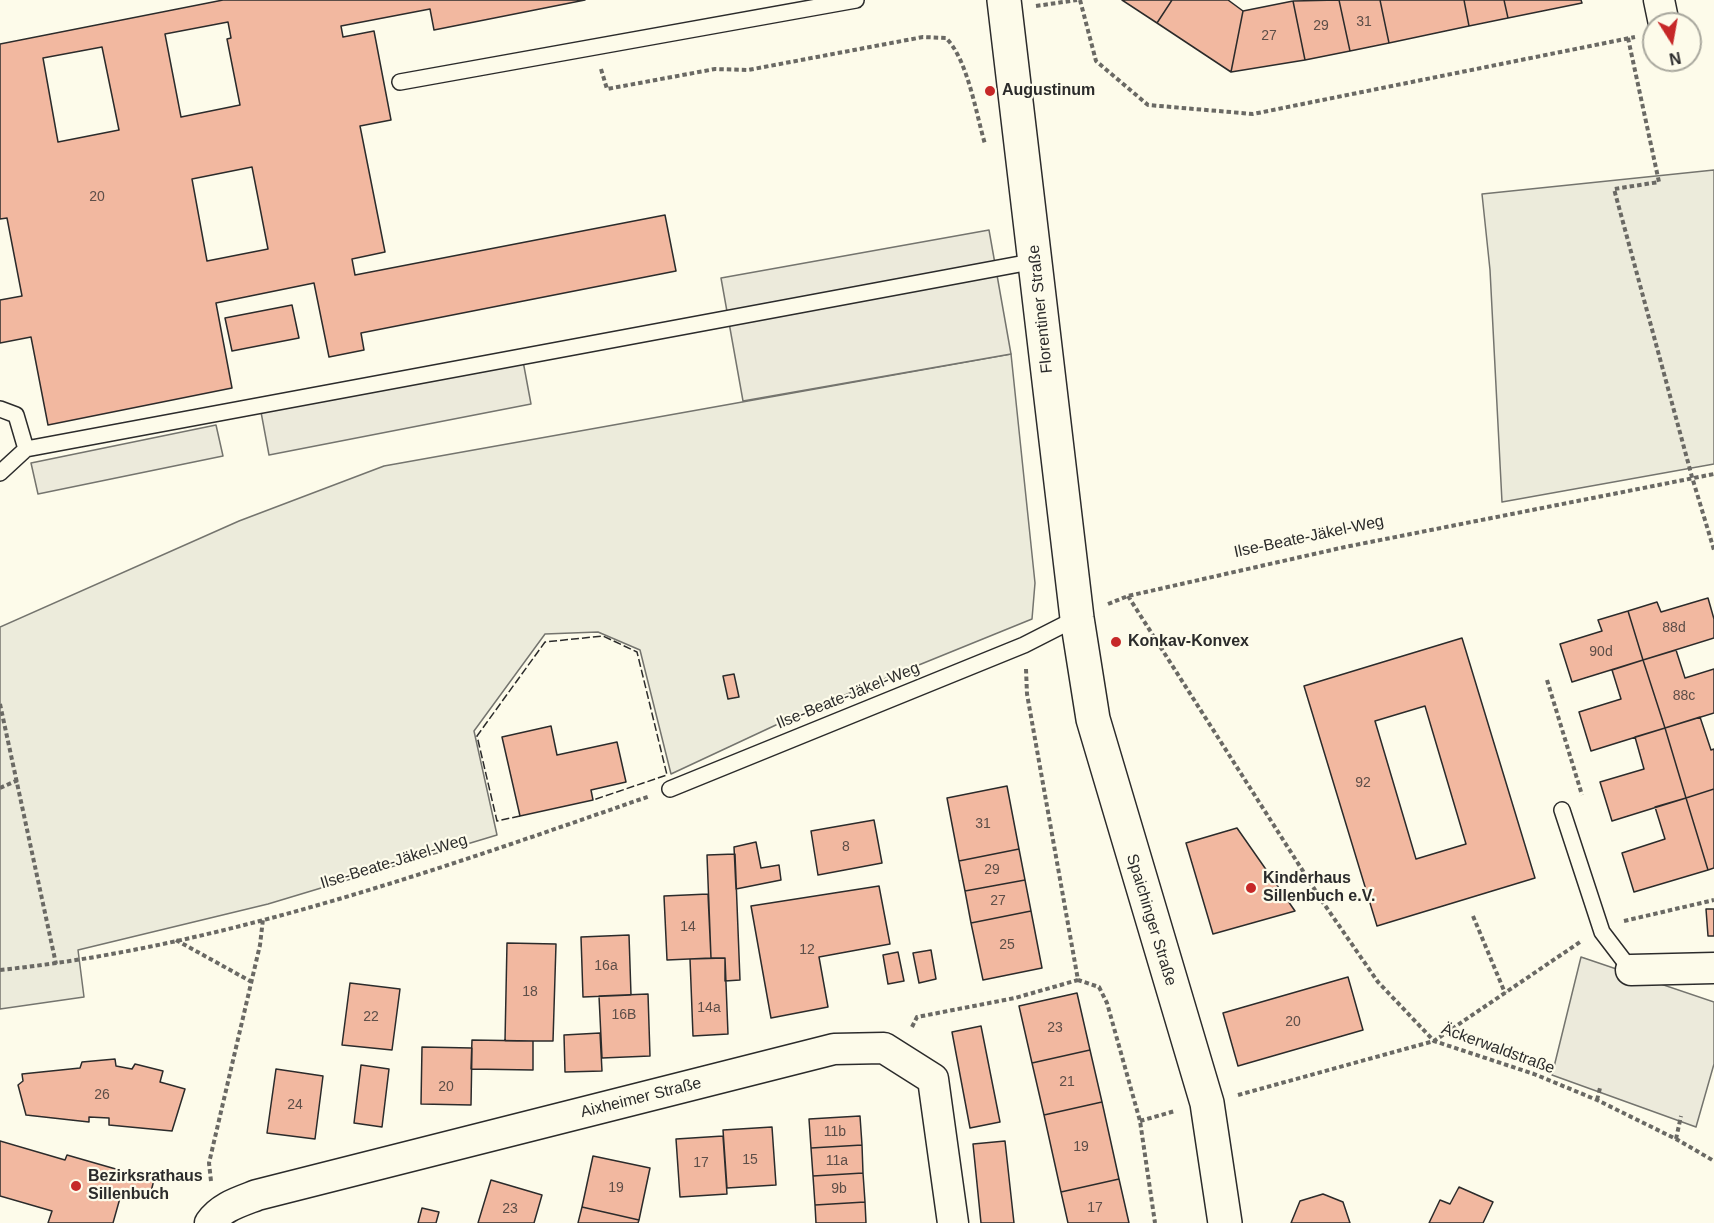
<!DOCTYPE html>
<meta charset="utf-8">
<style>
body{margin:0}
#map{position:relative;width:1714px;height:1223px;overflow:hidden;background:#fdfbea;font-family:Arial,sans-serif}
canvas{display:block}
.north{position:absolute;left:1642px;top:12px;width:60px;height:60px;box-sizing:border-box;background:#fdfbea;border:2px solid #a9a89e;border-radius:50%;rotate:169deg;font-size:16px;font-weight:700;line-height:24px;text-align:center;color:#2b2b2b}
.north::after{content:'';display:block;margin:auto;width:21px;height:27px;background:#c62828;clip-path:polygon(50% 0,100% 100%,50% 72%,0 100%)}
</style>
<div id="map">
<canvas width="1714" height="1223"></canvas>
<div class="north">N</div>
</div>
<script>
const context = document.querySelector('canvas').getContext('2d');
context.lineJoin = 'round';
function fillPath(path, color) {
  context.fillStyle = color;
  context.fill(path, 'evenodd');
}
function strokePath(path, color, width, dash) {
  context.strokeStyle = color;
  context.lineWidth = width;
  context.lineCap = dash ? 'butt' : 'round';
  context.setLineDash(dash || []);
  context.stroke(path);
}
function drawText(font, color, halo, rows, align = 'center') {
  context.font = font + ' Arial,sans-serif';
  context.lineWidth = 4.5;
  context.setLineDash([]);
  context.textBaseline = 'middle';
  context.strokeStyle = halo;
  context.fillStyle = color;
  for (const [text, x, y, turn = 0] of rows) {
    context.save();
    context.translate(x, y);
    context.rotate((+turn || 0) * Math.PI / 180);
    context.textAlign = isNaN(turn) ? turn : align;
    if (halo) context.strokeText(text, 0, 0);
    context.fillText(text, 0, 0);
    context.restore();
  }
}
const green = new Path2D(`
 M1714 170V464L1502 502 1490 270 1482 194Z
 M1011 354 1035 583 1032 619 808 710 671 774 640 650 598 632 545 634 474 731 497 835 268 904 78 950 84 997 0 1009V627L239 521 384 466Z`);
fillPath(green, '#ecebdb');
strokePath(green, '#74746e', 1.5);
const parking = new Path2D(`
 M989 230 1011 354 743 401 721 278Z
 M523 361 531 404 269 455 261 412Z
 M216 425 223 456 38 494 31 463Z
 M1581 957 1714 1002V1064L1696 1127 1552 1075Z`);
fillPath(parking, '#eceadb');
strokePath(parking, '#74746e', 1.5);
const building = new Path2D(`
 M223 0H585L434 30 430 9 341 26 343 37 374 31 391 120 360 126 385 252 352 259 355 275 665 215 676 271 361 333 364 350 329 357 314 283 216 303 232 388 48 425 31 337 0 343V300L22 296 7 218 0 219V44ZM228 22 231 38 227 39 240 105 181 117 165 34ZM102 47 119 130 58 142 43 58ZM252 167 268 249 207 261 192 179Z
 M1122 0H1172L1157 23Z
 M1172 0H1228L1243 11 1231 72 1157 23Z
 M1339 0 1350 51 1305 60 1293 1Z
 M1339 0H1380L1389 43 1350 51Z
 M1380 0H1464L1469 26 1389 43Z
 M1464 0H1504L1508 18 1469 26Z
 M1504 0H1581L1582 3 1508 18Z
 M1293 1 1305 60 1231 72 1243 11Z
 M292 305 299 338 232 351 225 318Z
 M1708 598 1714 619V638L1643 660 1628 611 1657 602 1661 612Z
 M1628 611 1643 660 1572 682 1560 644 1602 631 1598 620Z
 M1462 638 1535 878 1377 926 1304 686ZM1425 706 1466 844 1416 859 1375 721Z
 M1676 650 1685 678 1714 669V713L1665 728 1643 660Z
 M1643 660 1665 728 1591 751 1579 712 1621 699 1612 670Z
 M734 674 739 697 728 699 723 676Z
 M1700 717 1711 750 1714 749V789L1686 798 1665 728Z
 M551 726 557 755 617 742 626 782 591 790 593 800 520 816 502 737Z
 M1665 728 1686 798 1612 821 1600 782 1644 769 1635 737Z
 M1007 786 1019 849 959 861 947 798Z
 M1714 789V868L1708 870 1686 798Z
 M1686 798 1708 870 1634 892 1622 853 1665 839 1655 807Z
 M874 820 882 863 818 875 811 831Z
 M1237 828 1295 911 1213 934 1186 843Z
 M756 842 761 868 779 865 781 880 736 889 734 847Z
 M1019 849 1025 880 965 891 959 861Z
 M735 854 740 980 725 981V958H711L707 855Z
 M1025 880 1031 911 971 923 965 891Z
 M879 886 890 944 819 957 828 1007 771 1018 751 906Z
 M708 894 711 958 667 960 664 896Z
 M1706 909H1714V936H1708Z
 M1031 911 1042 968 983 980 971 923Z
 M629 935 631 995 583 997 581 937Z
 M507 943 556 944 553 1041H505Z
 M931 950 936 979 919 983 913 953Z
 M898 952 904 981 888 984 883 955Z
 M725 958 728 1034 693 1036 690 959Z
 M1348 977 1363 1030 1238 1066 1223 1013Z
 M350 983 400 989 392 1050 342 1045Z
 M1077 993 1090 1050 1032 1063 1019 1006Z
 M648 994 650 1056 602 1058 599 996Z
 M981 1026 1000 1122 970 1128 952 1032Z
 M600 1033 602 1071 565 1072 564 1035Z
 M472 1040 533 1041V1070L471 1069Z
 M422 1047 472 1048 471 1105 421 1104Z
 M1090 1050 1102 1102 1044 1115 1032 1063Z
 M115 1059 116 1066 132 1069 135 1064 163 1071 160 1082 185 1089 172 1131 109 1125V1118L89 1117V1122L26 1115 18 1085 23 1081 22 1074 80 1068 82 1062Z
 M361 1065 389 1069 382 1127 354 1123Z
 M276 1069 323 1076 315 1139 267 1133Z
 M1102 1102 1119 1179 1061 1192 1044 1115Z
 M860 1116 862 1145 811 1148 809 1119Z
 M772 1127 776 1185 727 1188 723 1130Z
 M723 1136 727 1194 680 1197 676 1139Z
 M0 1141 65 1160 67 1155 154 1180 149 1199 122 1191 113 1223H48L52 1211 0 1196Z
 M1005 1141 1014 1223H981L973 1144Z
 M862 1145 863 1173 813 1176 811 1148Z
 M593 1156 650 1168 639 1220 582 1207Z
 M863 1173 865 1202 815 1205 813 1176Z
 M1119 1179 1129 1223H1068L1061 1192Z
 M491 1180 542 1195 534 1223H478Z
 M1459 1187 1493 1202 1483 1223H1429L1440 1200 1450 1204Z
 M1323 1194 1343 1202 1350 1223H1291L1300 1201Z
 M865 1202 866 1223H816L815 1205Z
 M582 1207 639 1220 638 1223H578Z
 M422 1208 439 1212 436 1223H418Z`);
fillPath(building, '#f2b8a0');
strokePath(building, '#2b2b2b', 1.5);
const lane = new Path2D(`
 M400 82 856 0
 M0 409 16 415 26 449
 M0 473 26 449 1036 261
 M670 789 1024 645 1077 618
 M1562 810 1602 932 1631 970`);
const street = new Path2D(`
 M1659 0 1664 24
 M1631 970 1714 968
 M210 1223C221 1207 239 1202 257 1195L834 1049 884 1048 933 1079 953 1223`);
const secondary = new Path2D(`
 M1004 0 1077 618 1093 719 1207 1103 1225 1223`);
strokePath(lane, '#2b2b2b', 18);
strokePath(street, '#2b2b2b', 33);
strokePath(secondary, '#2b2b2b', 36);
strokePath(new Path2D(`
 M1080 0 1096 61 1148 105 1253 114 1635 37
 M1036 6 1077 0
 M1628 38 1659 182 1614 189 1692 477 1714 550
 M601 69 607 89 715 69 748 70 923 37 946 38C968 60 976 114 985 144
 M1128 596 1322 901 1378 982 1434 1041 1534 1074 1597 1100 1676 1139 1714 1161
 M1108 604 1128 596 1345 547 1714 474
 M1026 669 1027 694 1078 980 1099 987 1107 1003 1140 1121 1155 1223
 M1547 680 1582 795
 M0 704 56 964
 M0 788 18 780
 M1473 916 1505 993
 M1624 921 1714 900
 M176 940 250 981
 M0 970C222 947 440 869 650 796
 M912 1027 917 1017 1015 998 1078 980
 M1238 1095 1434 1041 1580 942
 M1597 1100 1600 1088
 M1140 1121 1175 1111
 M1676 1139 1681 1116
 M211 1181 209 1163 260 945 263 919`), '#6a6964', 4, [4.5, 3]);
strokePath(lane, '#fdfbea', 15);
strokePath(street, '#fdfbea', 30);
strokePath(secondary, '#fdfbea', 33);
strokePath(new Path2D(`
 M520 816 497 821 477 736 545 642 603 636 637 652 667 775 593 800`), '#2b2b2b', 1.5, [8, 3]);
for (const [x, y, r, color] of [
 [990,91,6,"#c62828"],
 [1116,642,6,"#c62828"],
 [1251,888,6,"#c62828"],
 [76,1186,6,"#c62828"]
]) {
  const dot = new Path2D();
  dot.arc(x, y, r, 0, 2 * Math.PI);
  context.fillStyle = color;
  context.fill(dot);
  strokePath(dot, '#fdfbea', 2);
}
drawText('14px', '#5d4e48', null, [
 ["31",1364,22],
 ["29",1321,26],
 ["27",1269,36],
 ["20",97,197],
 ["88d",1674,628],
 ["90d",1601,652],
 ["88c",1684,696],
 ["92",1363,783],
 ["31",983,824],
 ["8",846,847],
 ["29",992,870],
 ["27",998,901],
 ["14",688,927],
 ["25",1007,945],
 ["12",807,950],
 ["16a",606,966],
 ["18",530,992],
 ["14a",709,1008],
 ["16B",624,1015],
 ["22",371,1017],
 ["20",1293,1022],
 ["23",1055,1028],
 ["21",1067,1082],
 ["20",446,1087],
 ["26",102,1095],
 ["24",295,1105],
 ["11b",835,1132],
 ["19",1081,1147],
 ["15",750,1160],
 ["11a",837,1161],
 ["17",701,1163],
 ["19",616,1188],
 ["9b",839,1189],
 ["17",1095,1208],
 ["23",510,1209]
]);
drawText('bold 16px', '#2b2b2b', '#fdfbea', [
 ["Augustinum",1002,91],
 ["Konkav-Konvex",1128,642],
 ["Kinderhaus",1263,879],
 ["Sillenbuch e.V.",1263,897],
 ["Bezirksrathaus",88,1177],
 ["Sillenbuch",88,1195]
], 'left');
drawText('16px', '#2b2b2b', '#fdfbea', [
 ["Florentiner Straße",1041,309,-96],
 ["Ilse-Beate-Jäkel-Weg",1309,537,-12],
 ["Ilse-Beate-Jäkel-Weg",848,696,-22],
 ["Ilse-Beate-Jäkel-Weg",394,862,-17],
 ["Spaichinger Straße",1151,920,73],
 ["Äckerwaldstraße",1498,1049,20],
 ["Aixheimer Straße",641,1098,-14]
]);
</script>
